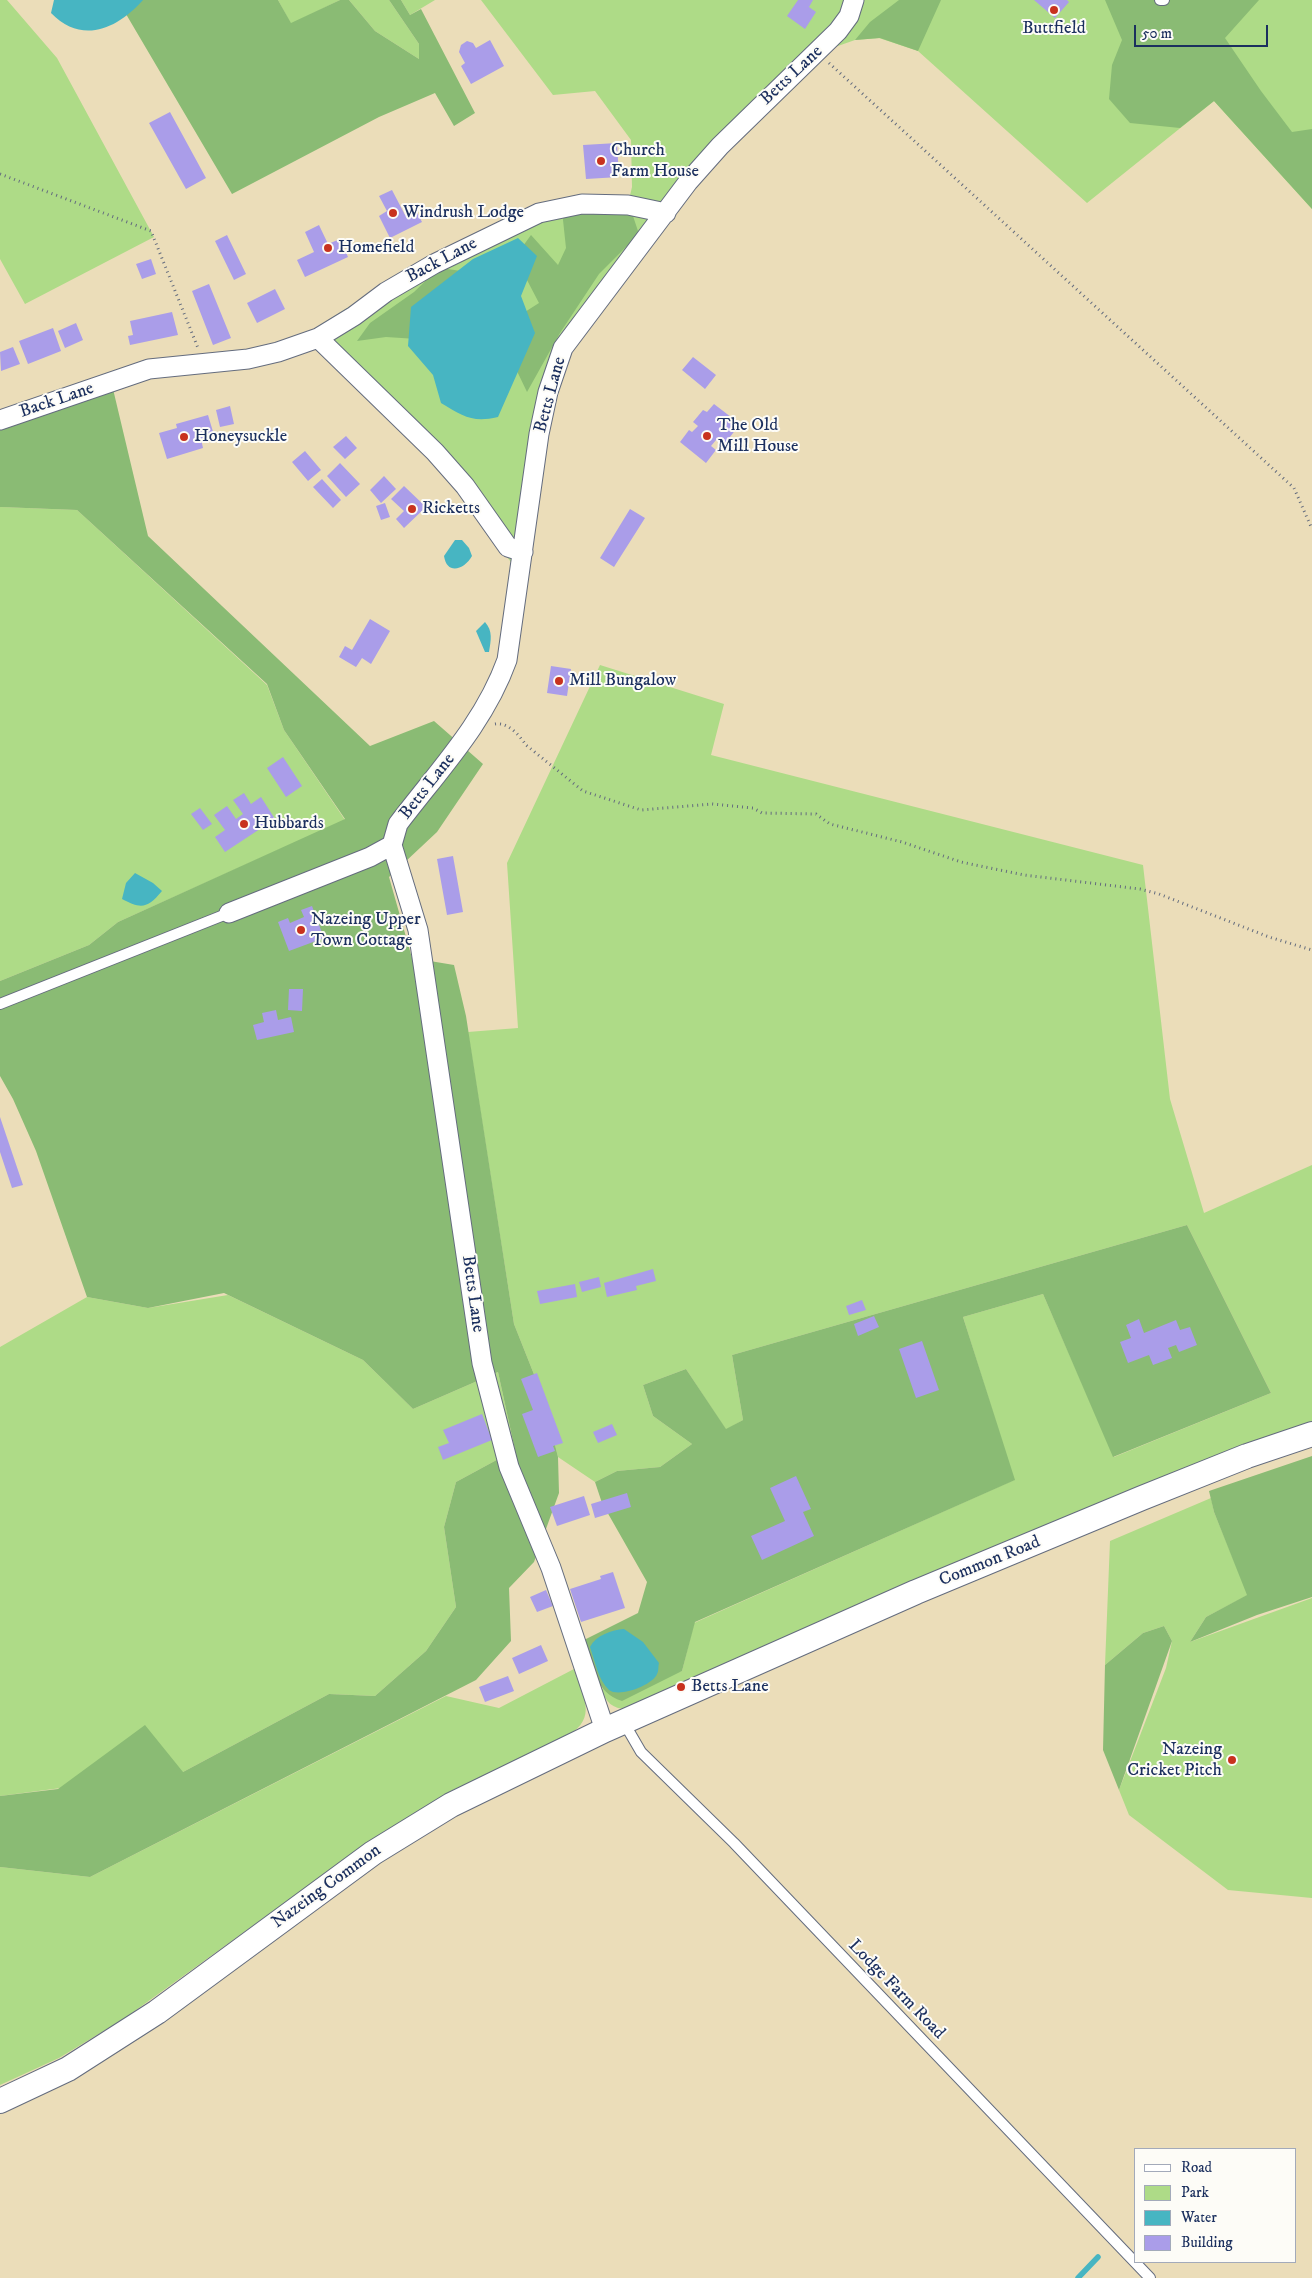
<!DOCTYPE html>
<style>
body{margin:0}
#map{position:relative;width:1312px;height:2278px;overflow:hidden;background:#ebddb9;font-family:"IM FELL DW Pica",serif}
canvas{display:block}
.legend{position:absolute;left:1134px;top:2148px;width:162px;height:115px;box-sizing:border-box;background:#fdfcf7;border:1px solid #a3aaba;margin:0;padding:6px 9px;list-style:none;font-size:15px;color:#1b2f5e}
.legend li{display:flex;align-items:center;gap:10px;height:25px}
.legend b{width:25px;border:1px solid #a3aaba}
.scale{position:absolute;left:1134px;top:25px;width:134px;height:22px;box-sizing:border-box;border:2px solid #1b2f5e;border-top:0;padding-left:6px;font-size:15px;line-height:18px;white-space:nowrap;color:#1b2f5e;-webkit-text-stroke:4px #fdfcf7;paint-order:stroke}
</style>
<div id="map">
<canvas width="1312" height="2278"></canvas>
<ul class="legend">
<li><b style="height:6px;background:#fff"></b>Road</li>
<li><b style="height:14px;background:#aedb87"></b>Park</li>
<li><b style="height:14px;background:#47b5c2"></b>Water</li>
<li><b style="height:14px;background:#aa9de9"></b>Building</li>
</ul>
<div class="scale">50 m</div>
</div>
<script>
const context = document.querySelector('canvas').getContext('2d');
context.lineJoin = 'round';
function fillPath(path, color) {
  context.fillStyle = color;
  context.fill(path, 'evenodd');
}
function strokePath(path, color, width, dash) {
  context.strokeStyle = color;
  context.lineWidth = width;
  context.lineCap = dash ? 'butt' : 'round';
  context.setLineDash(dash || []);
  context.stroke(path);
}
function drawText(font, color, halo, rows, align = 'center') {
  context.font = font + ' "IM FELL DW Pica",serif';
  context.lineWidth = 4;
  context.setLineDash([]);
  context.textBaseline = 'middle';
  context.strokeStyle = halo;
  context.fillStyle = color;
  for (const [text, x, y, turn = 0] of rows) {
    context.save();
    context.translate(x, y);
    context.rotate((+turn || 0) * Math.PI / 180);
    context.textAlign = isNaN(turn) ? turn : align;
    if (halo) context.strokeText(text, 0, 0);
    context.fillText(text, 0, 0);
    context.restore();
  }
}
fillPath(new Path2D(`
 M0 0H7L57 58 154 237 25 304 0 259Z
 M278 0H340L291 24Z
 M349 0H389L419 44V59L375 31Z
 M401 0H435L410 15Z
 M481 0H1312V209L1214 101 1087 203 918 51 879 38 855 40 818 53 758 108 563 348 518 572 471 507 420 446 306 334 390 281 509 223 628 204 632 187 631 140 595 91 553 95Z
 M0 507 77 510 267 685 284 730 345 820 118 922 89 945 0 981Z
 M600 665 724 704 711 755 1143 865 1170 1099 1204 1213 1312 1165V1425L627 1709C612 1709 606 1702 601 1689L682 1671 694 1623 1014 1480 963 1317 1043 1294 1114 1457 1271 1393 1187 1225 732 1355 743 1420 726 1430 686 1369 643 1385 653 1416 692 1444 660 1467 617 1471 595 1482 558 1457 543 1397 514 1324 468 1032 518 1028 507 863Z
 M228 1295 363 1360 413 1409 498 1372 515 1450 456 1482 444 1527 456 1607 426 1651 375 1696 329 1694 183 1772 0 1796V1347L87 1297 148 1308Z
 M1211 1498 1214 1512 1248 1595 1206 1617 1190 1642 1312 1598V1898L1228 1890 1129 1815 1119 1790 1166 1668 1172 1641 1164 1626 1143 1633 1105 1665 1110 1541Z
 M574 1669C583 1698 598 1716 568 1736L451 1791 399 1823 341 1862 125 2018 59 2058 0 2085V1867L90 1877 446 1696 499 1708Z`), '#aedb87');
fillPath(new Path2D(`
 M140 0H278L291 23 340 0H349L375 31 419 59V44L389 0H401L410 15 421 9 475 113 454 126 435 93 379 117 232 194 123 9Z
 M899 0H941L918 51 880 38 855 40 870 22Z
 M1105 0H1259L1225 38 1261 91 1292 132 1312 129V209L1214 101 1180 128 1130 123 1109 99 1112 65 1122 40Z
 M565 207 633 216 639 234 599 274 560 333 527 392 516 369 517 317 539 303 515 257 531 235 558 265 566 248 563 220Z
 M439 268 462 271 417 339 386 337 357 341 370 323 414 292Z
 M113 389 148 536 370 746 434 721 483 764 437 832 389 877 412 958 454 965 466 1016 514 1324 543 1397 558 1457 559 1493 534 1562 509 1588 511 1641 476 1680 90 1877 0 1867V1796L58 1789 145 1725 183 1772 329 1694 375 1696 426 1651 456 1607 444 1527 456 1482 515 1450 498 1372 413 1409 363 1360 224 1293 148 1308 87 1297 36 1151 13 1099 0 1076V981L89 945 118 922 345 819 284 730 267 684 77 510 0 507V429Z
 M1187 1225 1271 1393 1113 1457 1043 1294 963 1317 1015 1480 695 1622 682 1671 622 1701C595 1693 592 1665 584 1640L638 1613 647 1582 602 1503 595 1482 617 1471 660 1467 692 1444 653 1416 643 1385 686 1369 726 1429 743 1420 732 1355Z
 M1312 1456V1597L1257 1615 1190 1642 1206 1617 1247 1595 1214 1512 1209 1491Z
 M1164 1626 1172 1641 1119 1790 1103 1750 1105 1665 1143 1633Z`), '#8abb74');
fillPath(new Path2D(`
 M54 0H143C117 29 82 45 51 13Z
 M518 238 537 256 521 296 535 333 498 417C472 423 463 416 441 403L433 375 408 346 411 307 473 259Z
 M455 540H462L469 548 472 556C465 569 447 576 444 556Z
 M485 622C493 631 491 640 489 652H485L476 631Z
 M135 873 153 883 162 891C147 909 141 909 122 899L126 883Z
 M624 1629 643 1642 659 1663C658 1666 659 1671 657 1674 653 1685 619 1698 609 1690 598 1680 595 1661 590 1647 596 1635 612 1630 624 1629Z`), '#47b5c2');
strokePath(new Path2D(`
 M1078 2278 1098 2257`), '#47b5c2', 5.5);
fillPath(new Path2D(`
 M798 0H813L809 7 816 12 805 29 787 16Z
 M1034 0H1067L1069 2 1055 18Z
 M490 40 504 66 471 84 461 66 465 63 459 52 461 45 467 41 473 43 476 48Z
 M170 112 206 178 186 189 149 123Z
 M617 143 619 177 586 179 583 145Z
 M392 190 405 215 416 210 422 222 390 238 379 216 387 211 379 196Z
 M319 225 328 244 340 239 348 257 305 277 297 260 314 252 305 232Z
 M227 235 246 274 234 280 215 241Z
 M151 259 156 274 142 279 136 264Z
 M209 284 231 338 213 345 192 291Z
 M275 289 285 309 257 323 247 303Z
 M172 312 178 335 130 345 128 336 133 335 130 321Z
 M76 323 83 340 65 348 58 331Z
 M53 328 61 351 28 364 19 341Z
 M13 347 20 364 1 371 0 352Z
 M693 357 716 375 705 389 682 370Z
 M714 404 740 424 723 446 716 440 711 446 716 450 706 463 680 442 689 430 692 432 698 426 693 422 703 410 707 412Z
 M230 406 234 424 220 427 216 410Z
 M208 415 214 435 201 439 203 448 167 459 159 433 177 428 176 424Z
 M346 436 357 448 345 459 333 447Z
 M305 451 321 470 308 481 292 462Z
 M340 463 360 484 346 497 327 476Z
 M384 476 396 489 381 503 370 490Z
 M322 479 341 500 333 508 313 487Z
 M404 486 426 507 404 528 396 519 404 511 391 499Z
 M385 503 390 517 381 520 376 506Z
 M630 509 645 518 614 567 600 558Z
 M370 619 390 631 371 664 362 658 356 667 339 657 345 646 352 650Z
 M551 666 571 669 567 696 547 693Z
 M283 757 302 786 286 797 267 768Z
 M244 793 251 804 261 797 275 819 225 852 215 837 225 830 214 815 227 806 236 819 243 814 233 800Z
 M200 808 212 824 203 830 191 814Z
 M453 856 463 912 447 915 437 859Z
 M312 906 324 938 289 951 278 922 288 918 290 923 304 917 301 910Z
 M289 989H303L302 1011 288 1010Z
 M276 1010 278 1020 291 1017 294 1032 257 1040 253 1025 264 1022 262 1013Z
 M0 1117 23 1185 12 1188 0 1152Z
 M653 1269 656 1281 636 1286 637 1290 607 1297 604 1283Z
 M599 1277 601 1287 582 1292 579 1282Z
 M575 1284 577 1297 540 1304 537 1291Z
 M862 1300 866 1310 849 1315 846 1306Z
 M874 1316 879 1327 858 1336 854 1324Z
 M1139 1319 1144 1333 1176 1320 1180 1330 1190 1327 1197 1345 1179 1352 1176 1345 1168 1348 1172 1358 1153 1365 1149 1355 1128 1363 1120 1342 1131 1338 1126 1325Z
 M922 1341 939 1390 916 1398 899 1349Z
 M537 1373 563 1443 553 1446 555 1451 538 1457 522 1414 533 1410 521 1379Z
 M482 1414 492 1440 443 1460 438 1447 449 1443 443 1430Z
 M612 1424 617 1435 598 1443 593 1432Z
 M796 1476 811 1509 803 1512 814 1536 762 1560 751 1536 785 1521 770 1488Z
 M627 1493 631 1507 595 1518 591 1504Z
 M584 1496 590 1515 557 1526 550 1507Z
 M613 1572 625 1608 581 1622 570 1589 601 1579 600 1576Z
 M546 1590 553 1606 537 1612 530 1597Z
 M541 1645 548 1661 519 1674 512 1658Z
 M508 1676 514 1691 485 1702 479 1687Z`), '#aa9de9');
const service = new Path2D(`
 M1160 0H1164
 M0 1004 229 913
 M623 1721 641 1752 734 1843 1150 2278`);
const minor = new Path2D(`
 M318 338 435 452 465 486 508 547 523 552
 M0 420 149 369 248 359 278 352 318 338 354 316 386 292 434 264 539 213 582 204 628 205 666 213
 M229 913 370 857 392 845
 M605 1730 551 1568 509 1467 482 1363 418 930 392 845 398 824C438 771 484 724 507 660L539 434 548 392 563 348 688 182 720 146 838 31 849 16 854 0`);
const tertiary = new Path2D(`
 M0 2101 68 2069 157 2012 373 1853 451 1805 605 1730 916 1592 1142 1498 1247 1456 1312 1434`);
strokePath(service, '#646c7e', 12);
strokePath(minor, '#646c7e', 21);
strokePath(tertiary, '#646c7e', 26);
strokePath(new Path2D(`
 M829 63 1294 488 1312 529
 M0 174 151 231 198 348
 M495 724C508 722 519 735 526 745L583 791 641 810 712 804 753 808 762 813 816 814 830 824 902 842 961 862 1024 875 1140 889 1159 894 1269 937 1312 950`), '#646c7e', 3, [1, 4]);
strokePath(service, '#fff', 10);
strokePath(minor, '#fff', 19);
strokePath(tertiary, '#fff', 24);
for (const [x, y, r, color] of [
 [1054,10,5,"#c8321e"],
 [601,161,5,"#c8321e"],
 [393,213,5,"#c8321e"],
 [328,248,5,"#c8321e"],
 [707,436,5,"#c8321e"],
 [184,437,5,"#c8321e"],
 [412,509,5,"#c8321e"],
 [559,681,5,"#c8321e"],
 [244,824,5,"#c8321e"],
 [301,930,5,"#c8321e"],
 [681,1687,5,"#c8321e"],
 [1232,1760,5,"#c8321e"]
]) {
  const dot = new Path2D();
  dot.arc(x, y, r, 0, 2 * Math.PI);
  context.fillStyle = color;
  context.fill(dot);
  strokePath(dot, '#fdfcf7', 2);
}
drawText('18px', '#1b2f5e', '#fdfcf7', [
 ["Buttfield",1054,29,"center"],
 ["Church",611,151],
 ["Farm House",611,172],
 ["Windrush Lodge",403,213],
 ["Homefield",338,248],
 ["The Old",717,426],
 ["Mill House",717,447],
 ["Honeysuckle",194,437],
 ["Ricketts",422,509],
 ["Mill Bungalow",569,681],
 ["Hubbards",254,824],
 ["Nazeing Upper",311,920],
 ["Town Cottage",311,941],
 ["Betts Lane",691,1687],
 ["Nazeing",1222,1750,"right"],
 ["Cricket Pitch",1222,1771,"right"]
], 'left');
drawText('18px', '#1b2f5e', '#fdfcf7', [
 ["Betts Lane",792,76,-43],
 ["Back Lane",442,261,-28],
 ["Betts Lane",551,395,-75],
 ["Back Lane",57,401,-19],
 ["Betts Lane",428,787,-52],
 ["Betts Lane",472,1294,82],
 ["Common Road",990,1562,-22],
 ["Nazeing Common",327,1887,-36],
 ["Lodge Farm Road",896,1990,46]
]);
</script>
